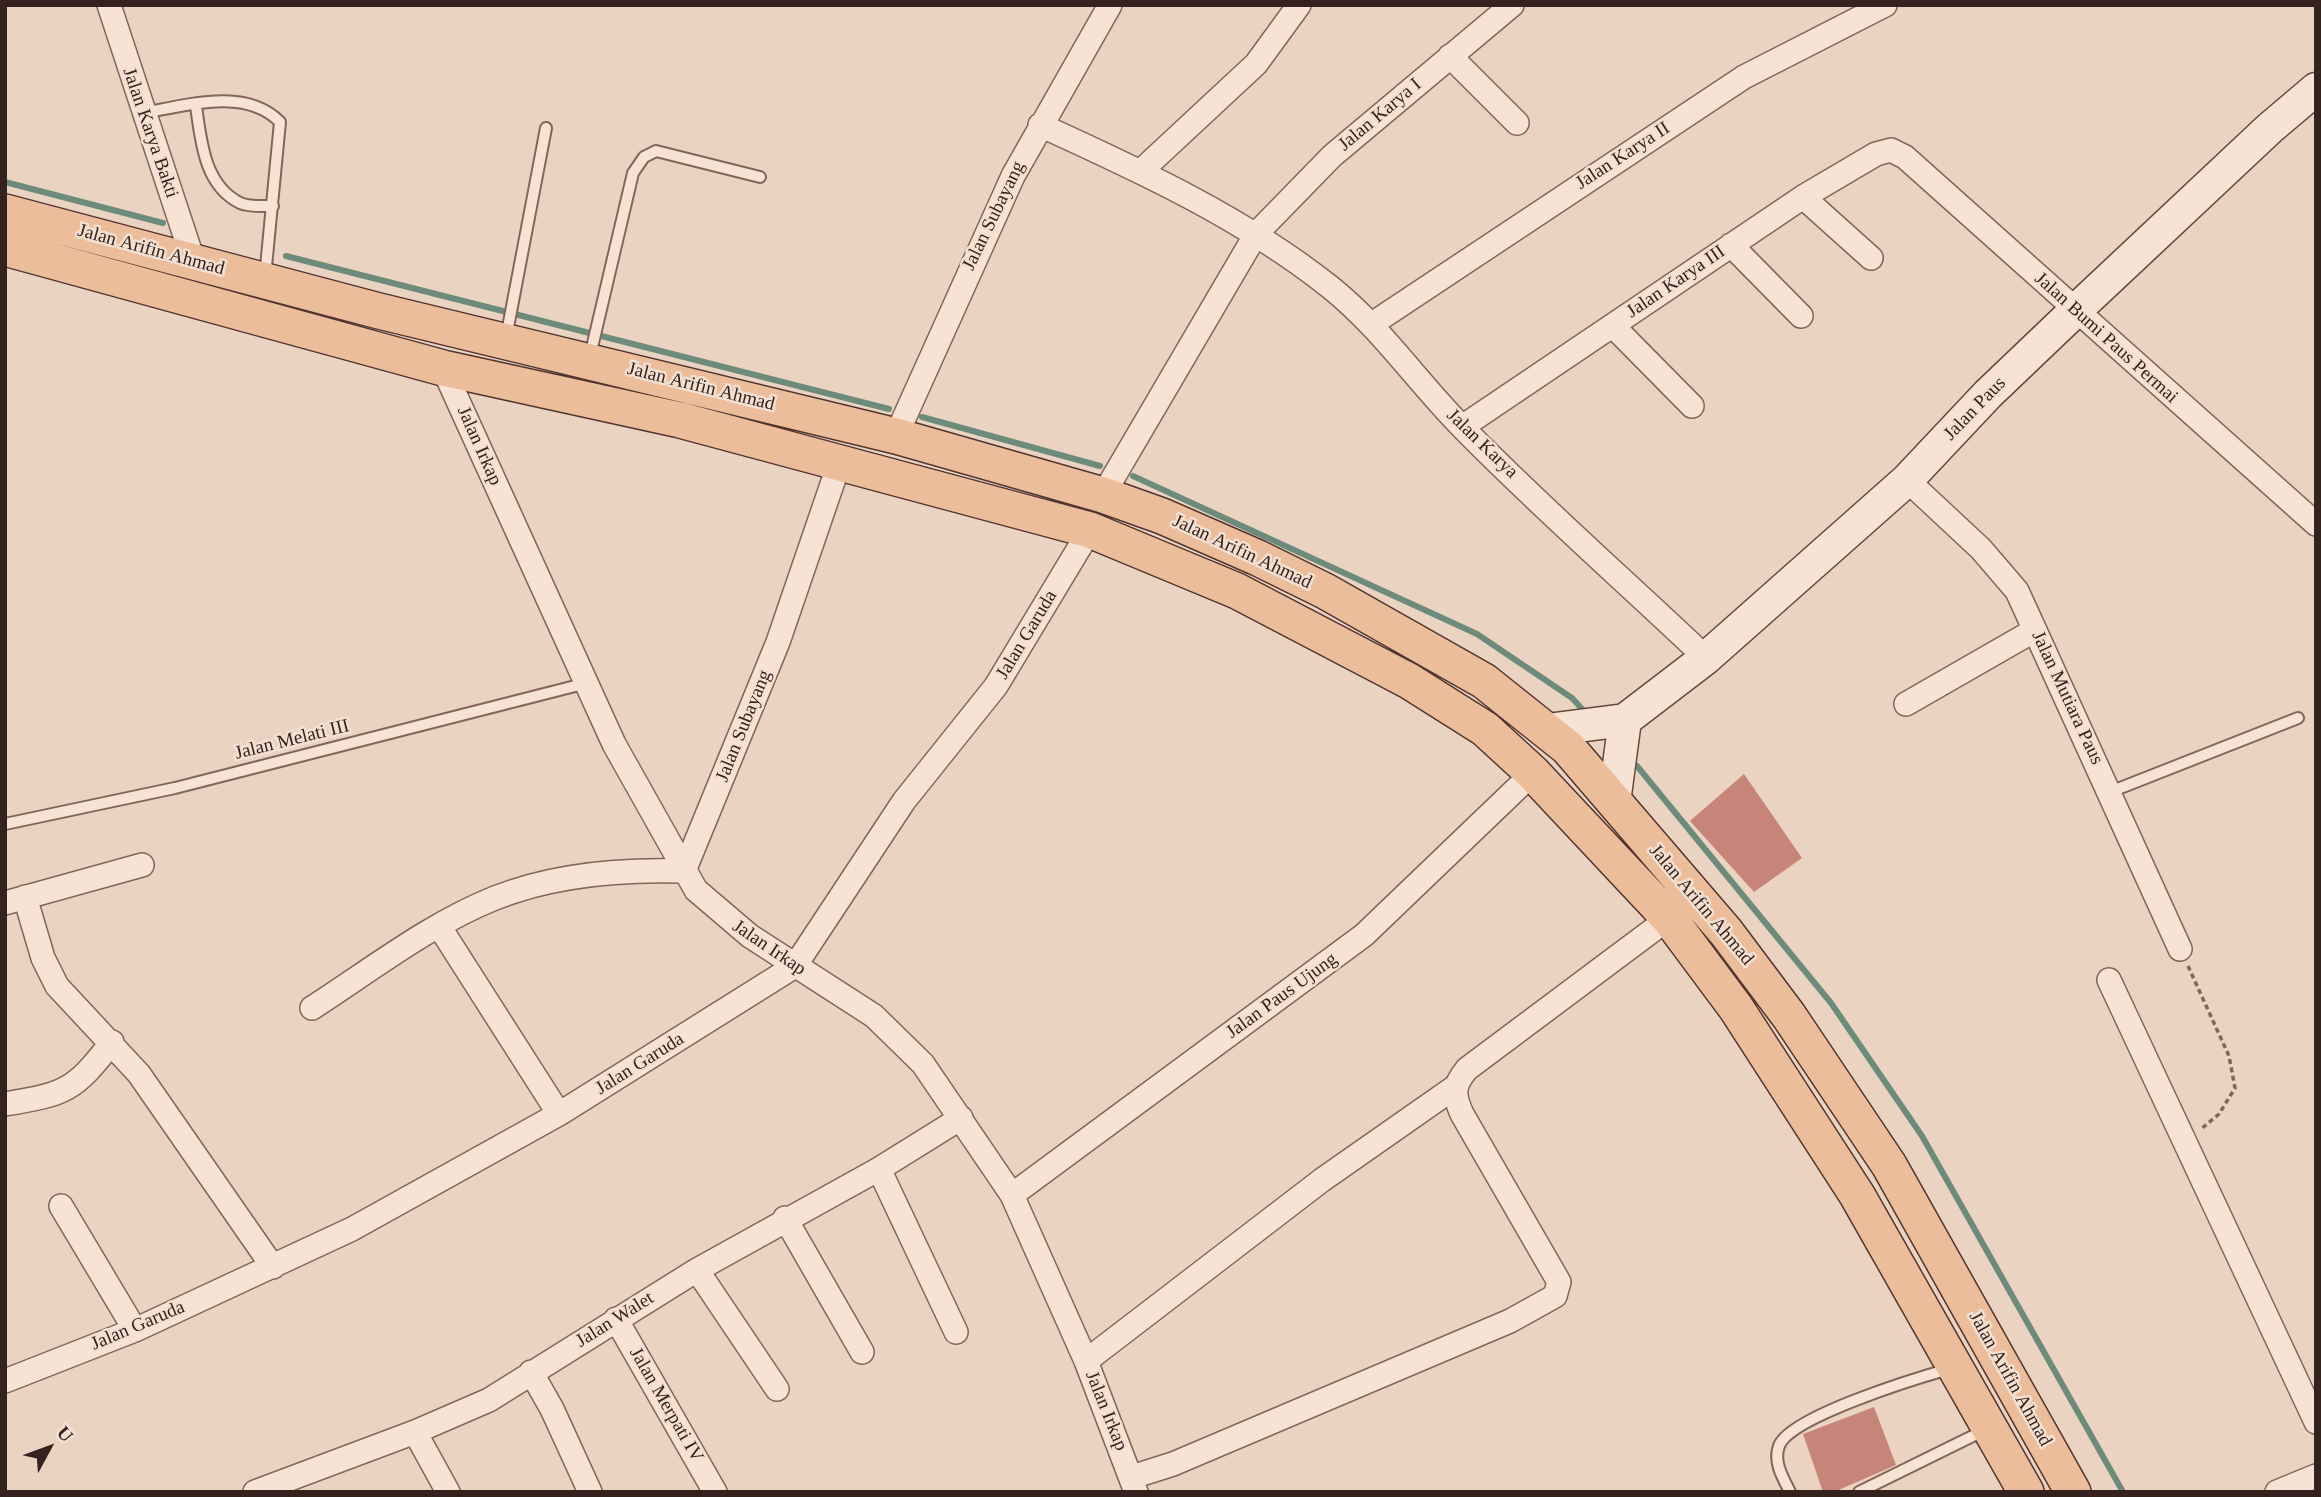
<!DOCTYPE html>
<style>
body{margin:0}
#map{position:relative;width:2321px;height:1497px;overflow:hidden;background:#ebd3c2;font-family:"Times New Roman",serif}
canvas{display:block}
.frame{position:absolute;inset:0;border:7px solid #34221e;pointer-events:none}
.north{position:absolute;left:14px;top:1413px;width:70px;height:70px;-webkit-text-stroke:5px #f3e0d1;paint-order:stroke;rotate:49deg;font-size:19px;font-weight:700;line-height:28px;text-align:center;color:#34221e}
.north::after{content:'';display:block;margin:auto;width:24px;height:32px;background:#34221e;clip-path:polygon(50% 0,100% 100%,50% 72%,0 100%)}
</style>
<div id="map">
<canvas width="2321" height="1497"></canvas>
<div class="frame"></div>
<div class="north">U</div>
</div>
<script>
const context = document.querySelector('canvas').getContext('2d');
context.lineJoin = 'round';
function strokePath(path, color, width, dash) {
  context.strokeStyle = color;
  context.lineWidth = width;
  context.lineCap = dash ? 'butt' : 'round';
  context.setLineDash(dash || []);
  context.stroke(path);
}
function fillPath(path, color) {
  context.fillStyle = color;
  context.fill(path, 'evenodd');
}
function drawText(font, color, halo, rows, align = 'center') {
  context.font = font + ' "Times New Roman",serif';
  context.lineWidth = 5;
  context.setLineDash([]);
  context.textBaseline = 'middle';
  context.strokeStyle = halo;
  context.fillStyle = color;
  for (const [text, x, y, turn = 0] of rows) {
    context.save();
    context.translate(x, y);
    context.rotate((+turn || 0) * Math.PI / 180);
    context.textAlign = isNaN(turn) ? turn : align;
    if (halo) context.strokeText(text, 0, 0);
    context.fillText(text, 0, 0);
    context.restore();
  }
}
strokePath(new Path2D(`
 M5 182 163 223
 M286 256 889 409
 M922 417 1100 466
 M1133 476 1477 634 1572 698 1583 710
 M1637 766 1831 1003 1922 1136 2123 1492`), '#6c8b7b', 6);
fillPath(new Path2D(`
 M1744 774 1802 858 1754 892 1690 821Z
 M1874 1407 1896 1465 1834 1492H1823L1803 1434Z`), '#c7857a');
const service = new Path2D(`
 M196 106C201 141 204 185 240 203 248 207 263 206 273 206
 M144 113C187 105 246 87 280 122L265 277
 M506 338 546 128
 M590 356 633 173 644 157 656 151 760 177
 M2110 792 2298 718
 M5 824 175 788 587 683
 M1790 1492C1783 1478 1773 1462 1779 1446 1789 1417 1917 1378 1949 1369
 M1859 1492 1987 1429`);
const minor = new Path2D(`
 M109 5 193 260
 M1450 56 1517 123
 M1040 125C1141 171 1243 218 1330 287 1380 327 1416 380 1460 425 1538 505 1625 581 1706 658
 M1141 171 1256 64 1299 5
 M1803 197 1871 258
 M1731 245 1801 316
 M1372 324 1744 77 1885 5
 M1613 326 1692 406
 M443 368 614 744 696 890 750 936 874 1016 923 1064 1012 1195 1086 1361 1136 1492
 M1462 427 1803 197 1876 154 1891 150 1905 157 2316 524
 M896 436 1013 176 1110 5
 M1907 480 1981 549 2017 591 2180 949
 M1103 495 1256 234 1332 156 1512 5
 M1906 704 2035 630
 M25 897 43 958 57 986 139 1074 273 1267
 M5 903 142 865
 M439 926 559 1114
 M2109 980 2316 1422
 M312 1008C371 970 430 924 495 898 555 874 621 869 684 871L778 642 840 461
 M5 1104C66 1094 74 1091 112 1042
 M879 1169 956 1332
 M1012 1195 1364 935 1533 773
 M61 1206 135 1330
 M785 1218 862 1352
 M697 1270 777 1389
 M616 1319 715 1492
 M1086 1361 1322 1180 1455 1087
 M531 1372 552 1409 590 1492
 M5 1381 135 1330 352 1229 559 1114 795 966 904 801 996 686 1090 530
 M415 1432 448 1492
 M1132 1477 1173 1464 1510 1321 1555 1296 1559 1282 1462 1114C1453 1094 1453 1086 1467 1069L1669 918
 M255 1492 415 1432 489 1400 697 1270 879 1169 961 1118
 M2277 1492 2316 1476`);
const secondary = new Path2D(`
 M1547 730 1625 720 1706 658 1907 480 1988 394 2075 311 2270 128 2316 89
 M1614 802 1625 720`);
const primary = new Path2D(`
 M5 212 379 311 896 436 1103 495 1162 516 1258 558 1325 591 1484 681 1568 748 1726 932 1789 1016 1889 1165 2073 1492
 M5 248 443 368 680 420 1090 530 1237 591 1409 681 1485 729 1533 773 1669 918 1736 1008 1857 1195 2026 1492`);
strokePath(service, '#83655a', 14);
strokePath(minor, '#83655a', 26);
strokePath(secondary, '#65473e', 35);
strokePath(primary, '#51352e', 38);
strokePath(new Path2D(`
 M2188 966 2229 1056 2235 1088 2219 1114 2201 1129`), '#83655a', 3.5, [5, 3.5]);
strokePath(service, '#f6e3d4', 10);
strokePath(minor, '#f6e3d4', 23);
strokePath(secondary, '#f6e3d4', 32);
strokePath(primary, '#ecbd9b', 35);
drawText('19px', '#34221e', '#f3e0d1', [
 ["Jalan Karya I",1380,115,-40],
 ["Jalan Karya Bakti",150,133,71],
 ["Jalan Karya II",1623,156,-33],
 ["Jalan Subayang",994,216,-64],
 ["Jalan Arifin Ahmad",151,250,15],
 ["Jalan Karya III",1676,282,-34],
 ["Jalan Bumi Paus Permai",2106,338,42],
 ["Jalan Arifin Ahmad",701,387,14],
 ["Jalan Paus",1975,409,-46],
 ["Jalan Karya",1482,444,44],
 ["Jalan Irkap",479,446,66],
 ["Jalan Arifin Ahmad",1242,552,25],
 ["Jalan Garuda",1027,635,-59],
 ["Jalan Mutiara Paus",2067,698,65],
 ["Jalan Subayang",744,726,-68],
 ["Jalan Melati III",292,740,-14],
 ["Jalan Arifin Ahmad",1701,905,50],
 ["Jalan Irkap",769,948,34],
 ["Jalan Paus Ujung",1282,996,-36],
 ["Jalan Garuda",640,1064,-32],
 ["Jalan Walet",615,1320,-32],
 ["Jalan Garuda",138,1326,-23],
 ["Jalan Arifin Ahmad",2010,1379,61],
 ["Jalan Merpati IV",666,1405,60],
 ["Jalan Irkap",1106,1411,68]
]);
</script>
